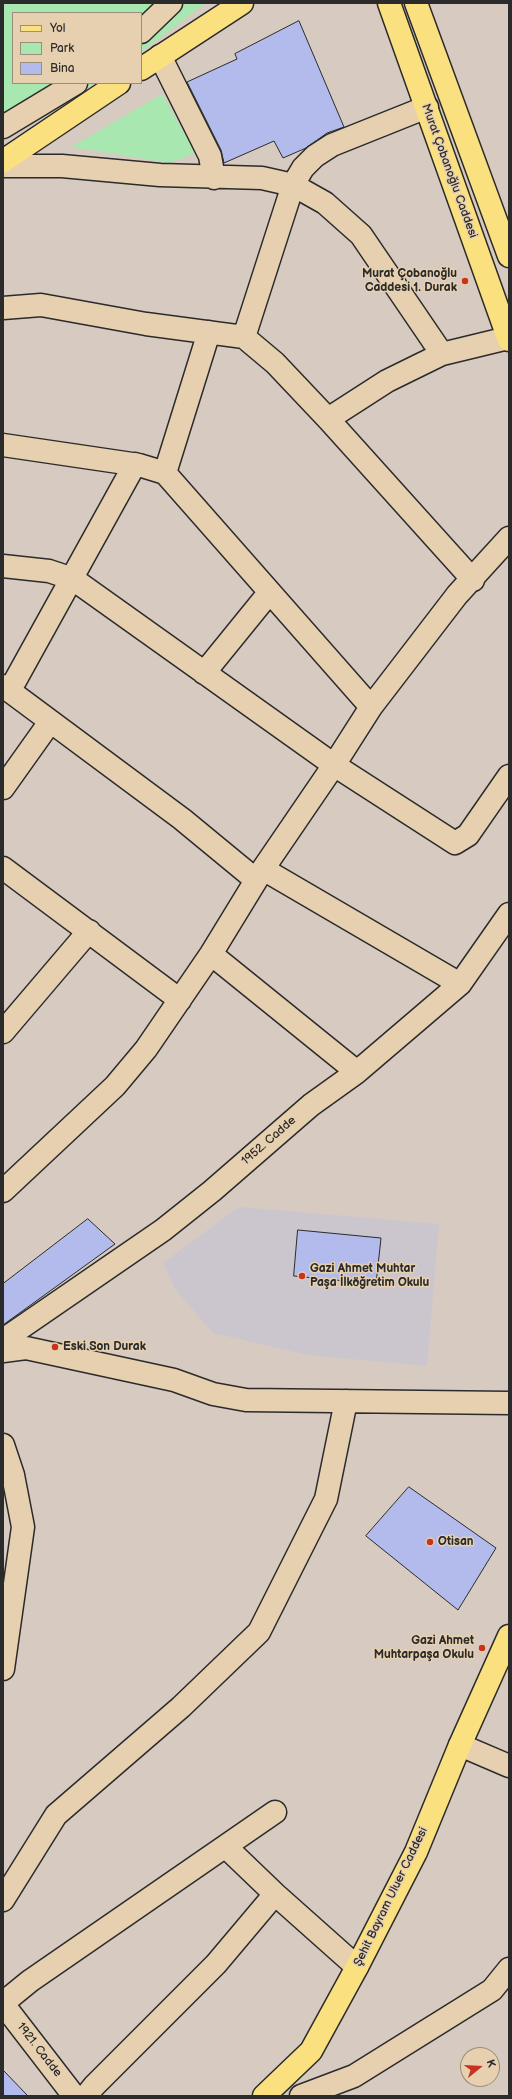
<!DOCTYPE html>
<meta charset="utf-8">
<style>
body{margin:0}
#map{position:relative;width:512px;height:2099px;overflow:hidden;background:#d6cac1;font-family:"Balsamiq Sans",sans-serif}
canvas{display:block}
.frame{position:absolute;inset:0;border:4px solid #2b2b2b;pointer-events:none}
.legend{position:absolute;left:12px;top:12px;width:130px;height:72px;box-sizing:border-box;background:#e6d0af;border:1px solid #9b8e7a;margin:0;padding:5px 7px;list-style:none;font-size:12px;color:#2b2b2b}
.legend li{display:flex;align-items:center;gap:8px;height:20px}
.legend b{width:20px;border:1px solid #9b8e7a}
.north{position:absolute;left:460px;top:2047px;width:40px;height:40px;box-sizing:border-box;background:#e6d0af;border:1px solid #9b8e7a;border-radius:50%;rotate:72deg;font-size:11px;font-weight:700;line-height:16px;text-align:center;color:#2b2b2b}
.north::after{content:'';display:block;margin:auto;width:14px;height:18px;background:#c8321e;clip-path:polygon(50% 0,100% 100%,50% 72%,0 100%)}
</style>
<div id="map">
<canvas width="512" height="2099"></canvas>
<div class="frame"></div>
<ul class="legend">
<li><b style="height:5px;background:#fbe080"></b>Yol</li>
<li><b style="height:11px;background:#a8e7b0"></b>Park</li>
<li><b style="height:11px;background:#b2bbec"></b>Bina</li>
</ul>
<div class="north">K</div>
</div>
<script>
const context = document.querySelector('canvas').getContext('2d');
context.lineJoin = 'round';
function fillPath(path, color) {
  context.fillStyle = color;
  context.fill(path, 'evenodd');
}
function strokePath(path, color, width, dash) {
  context.strokeStyle = color;
  context.lineWidth = width;
  context.lineCap = dash ? 'butt' : 'round';
  context.setLineDash(dash || []);
  context.stroke(path);
}
function drawText(font, color, halo, rows, align = 'center') {
  context.font = font + ' "Balsamiq Sans",sans-serif';
  context.lineWidth = 3;
  context.setLineDash([]);
  context.textBaseline = 'middle';
  context.strokeStyle = halo;
  context.fillStyle = color;
  for (const [text, x, y, turn = 0] of rows) {
    context.save();
    context.translate(x, y);
    context.rotate((+turn || 0) * Math.PI / 180);
    context.textAlign = isNaN(turn) ? turn : align;
    if (halo) context.strokeText(text, 0, 0);
    context.fillText(text, 0, 0);
    context.restore();
  }
}
fillPath(new Path2D(`
 M239 1207 439 1224 427 1366 308 1355 213 1333 175 1289 163 1263Z`), '#cbc6ce');
fillPath(new Path2D(`
 M3 3H206L141 52V13H13V83H95L41 119 3 137Z
 M162 94 195 153 170 163 71 147Z`), '#a8e7b0');
const building = new Path2D(`
 M299 21 344 127 327 133 306 148 283 158 274 141 224 163 221 150 187 82 237 59 235 54Z
 M88 1219 115 1244 3 1325V1284Z
 M298 1230 381 1238 376 1284 294 1276Z
 M409 1487 496 1548 458 1610 366 1536Z
 M3 2070 28 2096H3Z`);
fillPath(building, '#b2bbec');
strokePath(building, '#2b2b2b', 1);
const minor = new Path2D(`
 M141 32 171 3
 M160 56 210 156 214 178
 M3 127 76 83
 M3 166H62L160 175 262 178 293 185 325 203 361 235 442 354
 M3 308 41 305 146 324 244 337 275 363 328 419 473 580
 M244 337 293 185 303 168 315 156 332 145 427 107
 M328 419 387 381 442 354 508 338
 M3 445 139 465 165 473 371 707
 M165 473 209 332
 M3 566 49 571 73 579 334 765 455 843 468 835 509 776
 M204 673 269 593
 M3 686 182 819 256 880
 M10 690 135 464
 M3 788 50 722
 M3 868 180 1000
 M263 869 460 984
 M211 954 357 1072
 M3 1032 89 931
 M3 1191 115 1086 146 1049 211 954 263 869 334 765 371 707 457 595 509 538
 M3 1340 163 1230 212 1191 311 1105 357 1072 460 984 509 914
 M3 1351 26 1348 174 1380 213 1394 246 1400 509 1403
 M3 1445 13 1475 23 1527 3 1669
 M460 1745 509 1766
 M226 1847 275 1894 357 1967
 M3 1900 56 1815 181 1707 259 1632 326 1499 346 1401
 M3 2003 30 1981 275 1812
 M3 2004 74 2096
 M86 2096 94 2086 216 1964 275 1894
 M301 2096 354 2076 492 1990 509 1969`);
const major = new Path2D(`
 M389 3 509 340
 M416 3 509 256
 M141 69 242 3
 M3 161 119 83
 M264 2096 311 2051 357 1967 416 1852 460 1745 509 1636`);
strokePath(minor, '#2b2b2b', 25);
strokePath(major, '#2b2b2b', 25);
strokePath(minor, '#e6d0af', 22);
strokePath(major, '#fbe080', 22);
for (const [x, y, r, color] of [
 [465,281,4,"#c8321e"],
 [302,1276,4,"#c8321e"],
 [55,1347,4,"#c8321e"],
 [430,1542,4,"#c8321e"],
 [482,1648,4,"#c8321e"]
]) {
  const dot = new Path2D();
  dot.arc(x, y, r, 0, 2 * Math.PI);
  context.fillStyle = color;
  context.fill(dot);
  strokePath(dot, '#e6d0af', 1.5);
}
drawText('12px', '#2b2b2b', '#e6d0af', [
 ["Murat Çobanoğlu Caddesi",449,171,70],
 ["1952. Cadde",269,1141,-41],
 ["Şehit Bayram Uluer Caddesi",391,1897,-64],
 ["1921. Cadde",39,2050,52]
]);
drawText('bold 12px', '#2b2b2b', '#e6d0af', [
 ["Murat Çobanoğlu",457,274,"right"],
 ["Caddesi 1. Durak",457,288,"right"],
 ["Gazi Ahmet Muhtar",310,1269],
 ["Paşa İlköğretim Okulu",310,1283],
 ["Eski Son Durak",63,1347],
 ["Otisan",438,1542],
 ["Gazi Ahmet",474,1641,"right"],
 ["Muhtarpaşa Okulu",474,1655,"right"]
], 'left');
</script>
